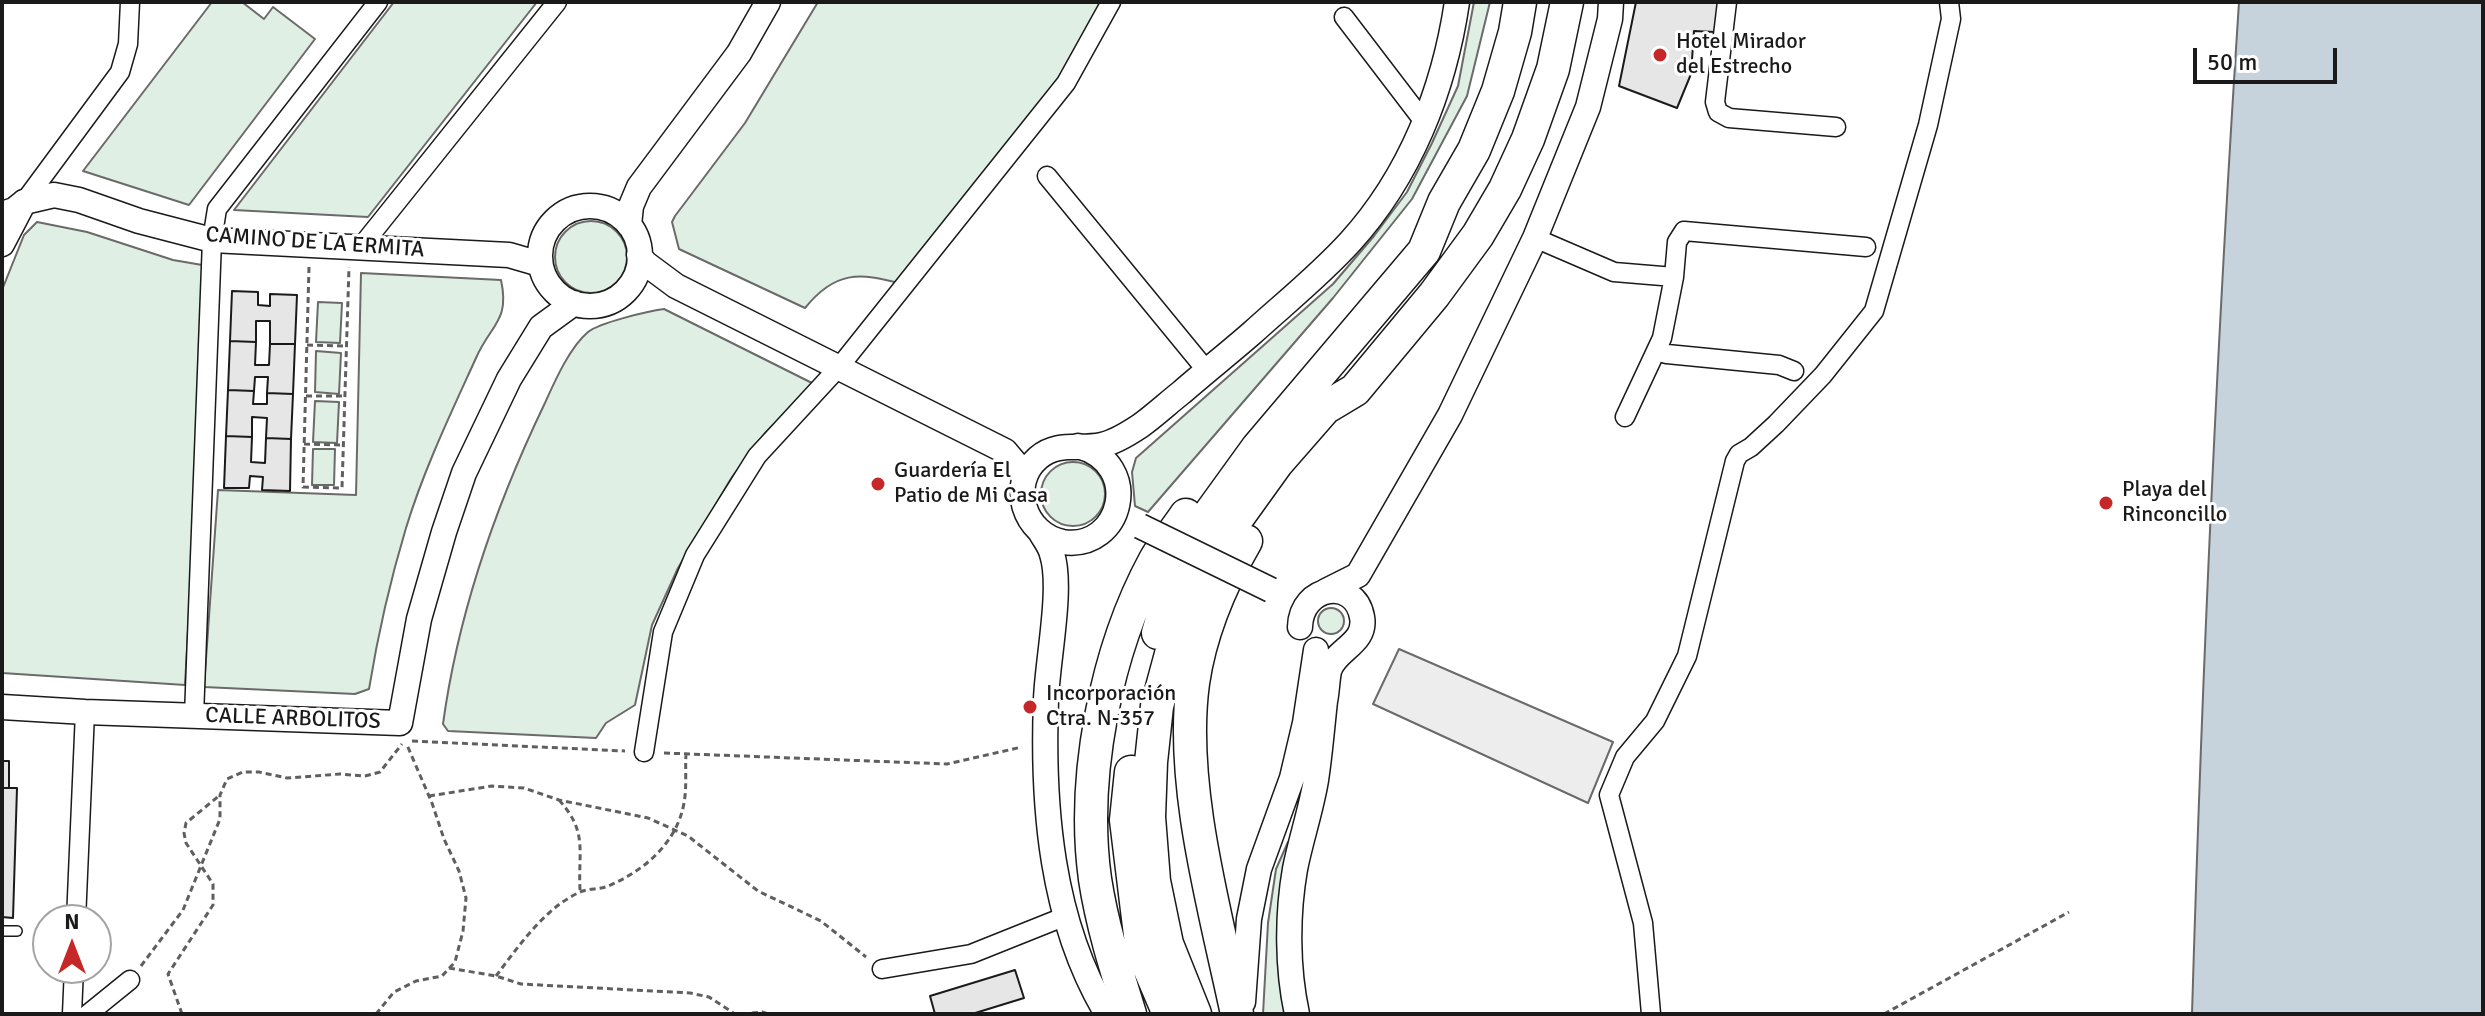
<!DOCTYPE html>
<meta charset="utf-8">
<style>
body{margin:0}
#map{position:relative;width:2485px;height:1016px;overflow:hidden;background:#fff;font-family:Signika,sans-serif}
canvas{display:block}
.frame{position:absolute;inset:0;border:4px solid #1a1a1a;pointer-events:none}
.north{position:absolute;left:32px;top:904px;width:80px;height:80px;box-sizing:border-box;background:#fff;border:2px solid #a3a3a3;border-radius:50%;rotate:0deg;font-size:22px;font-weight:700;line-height:32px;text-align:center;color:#1a1a1a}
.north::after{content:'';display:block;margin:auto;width:28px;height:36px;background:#c62828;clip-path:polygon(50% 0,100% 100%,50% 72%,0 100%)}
.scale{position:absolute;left:2193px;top:48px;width:144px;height:36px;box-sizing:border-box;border:4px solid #1a1a1a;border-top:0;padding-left:10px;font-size:24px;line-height:28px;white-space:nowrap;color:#1a1a1a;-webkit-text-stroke:6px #fff;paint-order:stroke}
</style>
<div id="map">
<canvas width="2485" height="1016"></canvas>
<div class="frame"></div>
<div class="north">N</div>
<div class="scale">50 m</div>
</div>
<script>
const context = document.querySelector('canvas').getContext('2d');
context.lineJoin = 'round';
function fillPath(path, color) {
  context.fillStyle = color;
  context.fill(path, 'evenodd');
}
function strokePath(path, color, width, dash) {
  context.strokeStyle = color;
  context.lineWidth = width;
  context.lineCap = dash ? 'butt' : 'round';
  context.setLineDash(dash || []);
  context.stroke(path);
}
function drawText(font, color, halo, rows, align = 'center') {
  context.font = font + ' Signika,sans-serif';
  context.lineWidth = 6;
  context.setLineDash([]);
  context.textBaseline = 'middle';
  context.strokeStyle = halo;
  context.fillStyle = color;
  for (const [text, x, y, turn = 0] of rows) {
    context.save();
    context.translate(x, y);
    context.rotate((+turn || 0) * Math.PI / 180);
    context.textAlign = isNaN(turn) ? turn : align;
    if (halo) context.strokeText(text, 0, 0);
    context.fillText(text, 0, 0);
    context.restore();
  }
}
const green = new Path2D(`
 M212 2H242L264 19 273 7 315 39 189 205 83 171Z
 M394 2H537L368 217 234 210Z
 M818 2H1105L1064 76 902 284C859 272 835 271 805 308L679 249 672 222 675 216 745 123Z
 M1474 2H1490L1467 96 1412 199 1333 298 1148 512 1135 506 1132 472 1136 458 1333 284 1374 236 1407 192 1432 143 1458 86Z
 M555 257a36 36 0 1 1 72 0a36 36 0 1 1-72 0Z
 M37 222 87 232 173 260 208 266 185 685 2 673V290L24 235Z
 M361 273 501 280C510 321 491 324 476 358 451 413 424 469 406 528 390 581 378 634 369 689L355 694 204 687 218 490 356 495Z
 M318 302 342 303 340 343 316 342Z
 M664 309 814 384 765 433 732 477 678 568 652 625 635 705 606 723 596 738 448 731 443 724C458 614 496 505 544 405 554 383 569 348 588 332 599 323 648 311 664 309Z
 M316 351 341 353 339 394 315 392Z
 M315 401 339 402 337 443 313 442Z
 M313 449H335L334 485H312Z
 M1041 494a32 32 0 1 1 64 0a32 32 0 1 1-64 0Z
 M1318 621a13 13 0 1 1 26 0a13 13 0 1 1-26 0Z
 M1288 842 1280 924 1287 1014H1263L1268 923 1276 869Z`);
fillPath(green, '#e0efe3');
strokePath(green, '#6a6a6a', 2);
const parking = new Path2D(`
 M1399 649 1613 742 1588 803 1373 704Z`);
fillPath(parking, '#ededed');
strokePath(parking, '#6a6a6a', 2);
const water = new Path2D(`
 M2239 2H2483V1014H2192C2202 676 2217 339 2239 2Z`);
fillPath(water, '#c6d2dc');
strokePath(water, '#6a6a6a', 2);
const building = new Path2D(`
 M1636 2H1718L1715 32 1694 31 1691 74 1677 108 1619 86Z
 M232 291 258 292V305L270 306V294L297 295 295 344H270V321H256V342L230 341Z
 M230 341 256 342 255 365H269L270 344H295L293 394 267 393 268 377H255L254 391 228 390Z
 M228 390 254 391 253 404H267V393L293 394 291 439 266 438 267 418 252 417V437L226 436Z
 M226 436 252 437 251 462 265 463 266 438 291 439 290 491 262 490 263 477 250 476 249 488H224Z
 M2 761H9V788H2Z
 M2 788H17L13 918 2 917Z
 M1015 970 1024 998 972 1014H935L930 996Z`);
fillPath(building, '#e6e6e6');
strokePath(building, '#1a1a1a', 2);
const lane = new Path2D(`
 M2 931H17`);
const street = new Path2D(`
 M1727 2 1715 102 1718 112 1729 118 1836 127
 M1344 17 1425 123
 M1047 176 1207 371
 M24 202 120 72 128 44 130 2
 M1535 238 1614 272 1674 277
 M360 248 557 2
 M1656 351 1667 354 1779 365 1794 371
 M1625 417 1662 338 1674 277 1677 242 1684 231 1866 247
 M194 716 212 240 217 209 378 2
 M644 752 663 632 695 555 757 456 840 366 1066 83 1111 2
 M76 920 85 712
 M882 969 971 954 1066 916
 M72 1014 74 968
 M88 1014 130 980
 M1651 1014 1643 923 1609 795 1625 757 1655 721 1687 656 1735 461 1739 454 1751 447 1776 424 1823 375 1874 311 1928 125 1951 19 1949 2`);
const secondary = new Path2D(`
 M540 256a50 50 0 1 1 100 0a50 50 0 1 1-100 0Z
 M2 214 14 210 24 202 54 195 79 200 139 221 212 240 509 255 540 264
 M629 225 631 206 639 187 739 53 768 2
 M2 244 24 202
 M639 255 645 263 676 286 1005 451 1021 470 1024 480
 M1078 446C1144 464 1122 551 1063 542 1024 535 1008 484 1038 458 1058 441 1079 450 1102 445 1115 442 1128 434 1140 426 1154 416 1168 403 1182 392 1205 372 1229 353 1252 333 1285 303 1320 275 1350 242 1410 176 1444 90 1457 2
 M1041 533C1045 540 1050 546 1052 554 1063 588 1047 662 1046 700 1042 806 1051 921 1107 1014
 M1326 591 1358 575 1450 415 1535 238 1588 107 1610 19 1611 2
 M2 707 85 712 400 723 419 619 444 532 464 473 509 379 541 327 574 303
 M1243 1002 1249 919 1259 869 1292 778 1305 723 1316 650
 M1297 1014C1287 968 1287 915 1295 869 1301 839 1311 810 1316 780 1320 754 1322 728 1325 701 1327 692 1327 681 1329 671 1335 649 1367 644 1362 617 1355 577 1301 585 1300 627`);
const highway = new Path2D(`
 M1158 633 1173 582 1211 512 1258 447 1424 251 1444 202 1474 150 1498 91 1515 32 1520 2
 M1131 772 1126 820 1142 951 1169 1014
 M1130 1014C1116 969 1102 925 1095 879 1081 777 1106 650 1155 560 1164 544 1176 530 1186 515
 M1195 1014 1167 944 1154 881 1149 817 1151 762 1157 706 1174 643 1196 588 1231 527 1277 463 1325 408 1355 390 1434 295 1478 235 1505 189 1528 139 1553 69 1567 2
 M1237 1014C1216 914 1179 785 1193 683 1200 635 1221 584 1246 541`);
strokePath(lane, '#1a1a1a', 12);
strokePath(street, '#1a1a1a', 21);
strokePath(secondary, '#1a1a1a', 27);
strokePath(highway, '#1a1a1a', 35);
strokePath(new Path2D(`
 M309 267 303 487 342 488 349 267
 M307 345 346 346
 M306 396H345
 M304 444 344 445
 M412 741 625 751
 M664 753 947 764 1022 747
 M429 796 492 786 524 788 559 800 648 818 688 836 758 891 821 921 866 957
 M559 800C588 832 578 850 580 890
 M141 966 183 910 220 819V795L227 779 243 772H259L287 778 340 774 365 776 380 772 402 744
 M449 968 496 976 521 984 690 993 709 997 735 1014
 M496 976C518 947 544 909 578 893 587 888 599 890 608 886 644 871 677 843 684 803 687 787 685 770 686 754
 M182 1014 168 974 213 905V884L186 843 184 833 186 823 220 795
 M376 1014 394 992 416 981 442 976 455 962 463 931 466 898 459 871 444 839 432 803 407 745
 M742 1014 762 1012 769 1014
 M1884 1014 2069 912`), '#5f5f5f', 3, [6, 4]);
strokePath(lane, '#fff', 9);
strokePath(street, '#fff', 18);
strokePath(secondary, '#fff', 24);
strokePath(highway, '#fff', 32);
const secondaryBridge = new Path2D(`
 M1140 526 1271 590`);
strokePath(secondaryBridge, '#1a1a1a', 27, []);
strokePath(secondaryBridge, '#fff', 24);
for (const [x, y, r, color] of [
 [1660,55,8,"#c62828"],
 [878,484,8,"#c62828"],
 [2106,503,8,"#c62828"],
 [1030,707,8,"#c62828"]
]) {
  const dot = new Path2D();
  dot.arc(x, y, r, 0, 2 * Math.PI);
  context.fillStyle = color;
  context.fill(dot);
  strokePath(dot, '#fff', 3);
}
drawText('22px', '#1a1a1a', '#fff', [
 ["Hotel Mirador",1676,42],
 ["del Estrecho",1676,67],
 ["Guardería El",894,471],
 ["Patio de Mi Casa",894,496],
 ["Playa del",2122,490],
 ["Rinconcillo",2122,515],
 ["Incorporación",1046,694],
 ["Ctra. N-357",1046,719]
], 'left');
drawText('22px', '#1a1a1a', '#fff', [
 ["CAMINO DE LA ERMITA",315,243,4],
 ["CALLE ARBOLITOS",293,719,2]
]);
</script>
